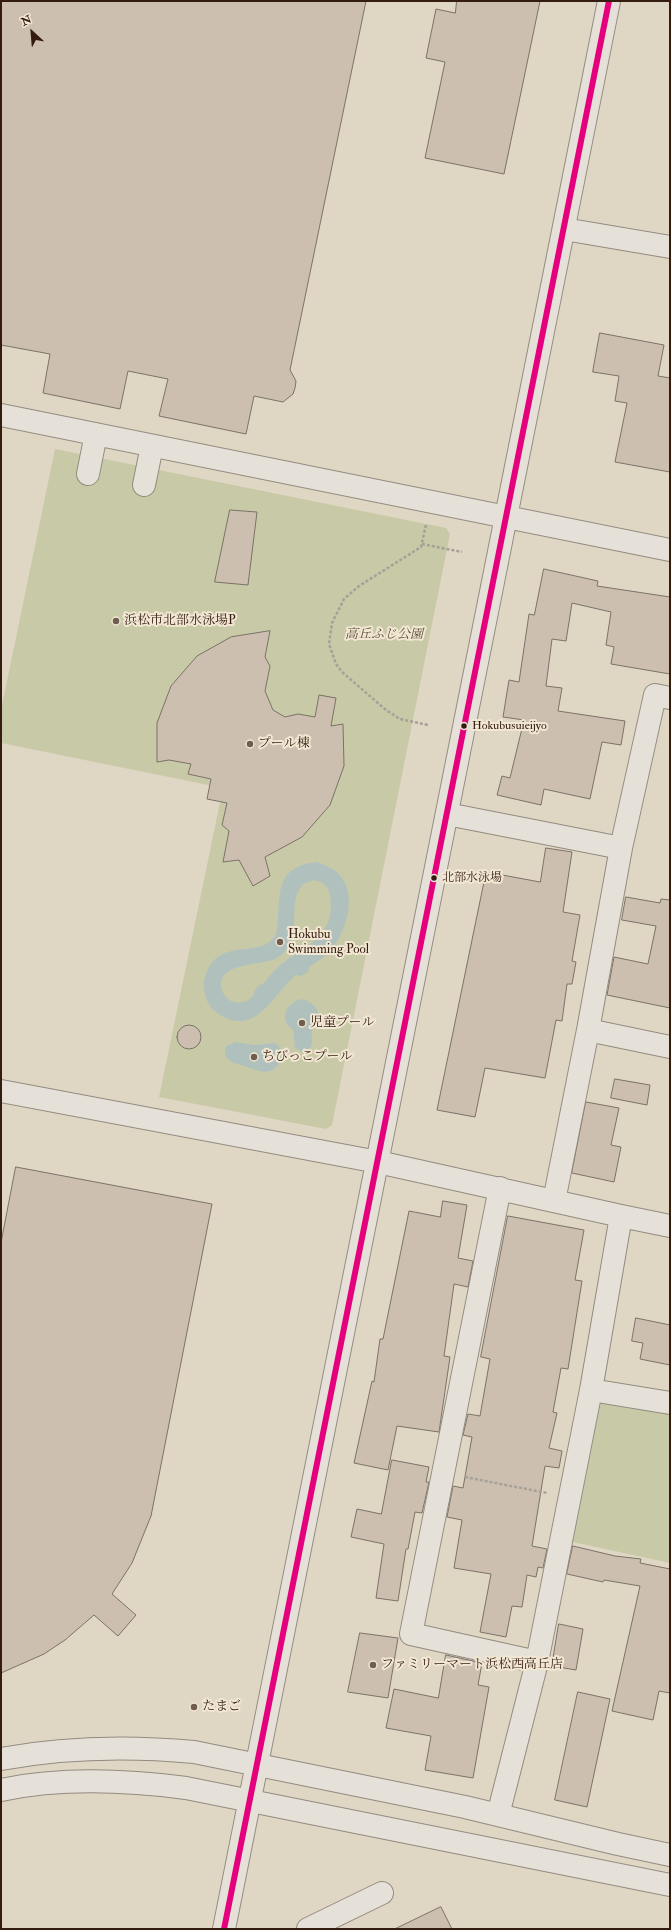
<!DOCTYPE html>
<meta charset="utf-8">
<style>
body{margin:0}
#map{position:relative;width:671px;height:1930px;overflow:hidden;background:#dfd6c4;font-family:"IM FELL Double Pica",serif}
canvas{display:block}
.frame{position:absolute;inset:0;border:2px solid #351c11;pointer-events:none}
.north{position:absolute;left:12px;top:12px;width:40px;height:40px;-webkit-text-stroke:3px #f1e7d2;paint-order:stroke;rotate:334deg;font-size:11px;font-weight:700;line-height:16px;text-align:center;color:#351c11}
.north::after{content:'';display:block;margin:auto;width:14px;height:18px;background:#351c11;clip-path:polygon(50% 0,100% 100%,50% 72%,0 100%)}
</style>
<div id="map">
<canvas width="671" height="1930"></canvas>
<div class="frame"></div>
<div class="north">N</div>
</div>
<script>
const context = document.querySelector('canvas').getContext('2d');
context.lineJoin = 'round';
function fillPath(path, color) {
  context.fillStyle = color;
  context.fill(path, 'evenodd');
}
function strokePath(path, color, width, dash) {
  context.strokeStyle = color;
  context.lineWidth = width;
  context.lineCap = dash ? 'butt' : 'round';
  context.setLineDash(dash || []);
  context.stroke(path);
}
function drawText(font, color, halo, rows, align = 'center') {
  context.font = font + ' "IM FELL Double Pica","Noto Serif JP",serif';
  context.lineWidth = 4;
  context.setLineDash([]);
  context.textBaseline = 'middle';
  context.strokeStyle = halo;
  context.fillStyle = color;
  for (const [text, x, y, turn = 0] of rows) {
    context.save();
    context.translate(x, y);
    context.rotate((+turn || 0) * Math.PI / 180);
    context.textAlign = isNaN(turn) ? turn : align;
    if (halo) context.strokeText(text, 0, 0);
    context.fillText(text, 0, 0);
    context.restore();
  }
}
fillPath(new Path2D(`
 M55 449 446 528 450 534 332 1125 326 1129 159 1097 223 788 1 743V710Z
 M595 1397 670 1411V1563L568 1541Z`), '#c8caa7');
fillPath(new Path2D(`
 M316 862C324 865 332 867 338 873 358 893 347 931 331 950 325 957 317 962 309 967L308 972 301 976 296 975C276 991 258 1033 226 1018 219 1015 212 1010 208 1003 204 993 202 984 206 974 220 936 259 959 274 937 278 932 277 926 278 920 279 889 279 866 316 862ZM314 880C324 882 329 887 330 896 337 938 302 946 277 968 272 972 268 978 263 984L259 985 254 991V995C246 1003 239 1005 229 1000 224 995 221 991 221 984 223 960 264 968 280 956 305 937 285 904 303 884Z
 M301 999C313 1001 323 1011 317 1024 315 1027 312 1028 312 1031 311 1037 313 1042 311 1047L303 1052 295 1048 293 1030C278 1020 286 1003 301 999Z
 M236 1042 255 1045 274 1043 279 1046 283 1057C274 1078 261 1072 244 1066 238 1064 231 1063 227 1058 224 1054 225 1051 226 1046Z`), '#b0c1bd');
const building = new Path2D(`
 M1 1H366L290 370 296 381 295 388 293 394 283 402 254 396 246 434 159 416 168 379 128 371 120 409 43 393 50 354 1 345Z
 M457 1H540L504 174 425 158 445 62 426 58 436 9 455 13Z
 M600 333 664 345 658 376 670 378V472L615 462 627 403 615 401 619 376 593 372Z
 M230 510 257 512 248 585 215 582Z
 M544 569 598 581 597 586 670 597V674L611 664 614 647 606 645 611 612 572 603 566 641 552 639 546 686 562 688 558 711 625 721 621 745 602 742 590 799 544 789 541 805 497 795 502 776 510 778 524 720 503 717 509 680 519 682 529 614 534 615Z
 M270 631 265 657 270 666 265 691 273 710 285 717 298 714 315 717 319 695 336 698 331 726 343 724 344 766 330 805 302 837 265 857 270 876 253 886 239 860 223 862 229 831 222 825 227 803 207 799 211 779 188 774 191 764 169 760 157 762V723L171 686 197 656 231 637Z
 M546 848 572 852 563 912 580 915 572 961 576 962 572 984H567L562 1021 556 1020 545 1078 485 1068 475 1117 437 1110 486 872 540 882Z
 M626 897 660 903 661 899 670 900V1008L607 995 614 957 648 964 656 926 622 920Z
 M177 1037a12 12 0 1 1 24 0a12 12 0 1 1-24 0Z
 M615 1079 650 1085 647 1105 611 1098Z
 M586 1102 619 1108 611 1145 621 1147 614 1182 572 1173Z
 M16 1167 212 1204 151 1516 132 1563 112 1594 136 1615 118 1636 94 1615 65 1640 44 1654 1 1673V1243Z
 M443 1201 467 1205 458 1258 473 1261 468 1287 454 1284 444 1356 450 1357 439 1432 397 1426 388 1470 354 1463 372 1381 374 1382 380 1339H383L409 1211 440 1217Z
 M508 1216 584 1230 575 1280 582 1281 568 1369 561 1368 553 1412 557 1413 549 1448 562 1451 559 1468 545 1466 532 1546 547 1549 543 1568 538 1567 536 1577 527 1575 522 1607 512 1606 506 1637 480 1632 491 1574 454 1568 462 1520 447 1517 453 1486 463 1488 472 1437 463 1435 468 1414 480 1416 490 1359 481 1357Z
 M636 1318 670 1325V1365L640 1359 643 1343 632 1341Z
 M392 1460 429 1467 426 1482H429L422 1513 415 1512 408 1549H406L398 1601 376 1598 384 1544 351 1537 357 1509 381 1514Z
 M573 1546 615 1556 641 1559 640 1563 670 1569V1693L659 1691 653 1720 612 1711 640 1586 604 1580 603 1582 567 1574Z
 M559 1624 583 1629 576 1670 552 1666Z
 M360 1633 398 1638 388 1698 348 1692Z
 M446 1655 482 1663 478 1685 489 1687 473 1778 425 1770 431 1736 386 1728 394 1689 438 1698Z
 M578 1692 610 1699 587 1807 555 1800Z
 M441 1907 452 1929H395Z`);
fillPath(building, '#cdbfaf');
strokePath(building, '#7b7268', 1);
const minor = new Path2D(`
 M564 229 670 247
 M1 415 670 550
 M88 474 96 434
 M144 485 152 446
 M447 814 621 848
 M588 1030 621 848 655 695 670 698
 M1 1091 378 1162 621 1216 670 1226
 M500 1188 411 1634 537 1662
 M554 1201 588 1030 670 1047
 M591 1390 670 1403
 M1 1759C65 1747 129 1746 194 1752L465 1807 618 1844 670 1855
 M1 1790C62 1777 125 1780 186 1788L670 1885
 M498 1815 537 1662 591 1390 621 1216
 M224 1929 609 1
 M308 1929 382 1893`);
strokePath(minor, '#938b80', 24);
strokePath(new Path2D(`
 M426 525 421 547 359 586 344 599 332 623 329 644 336 664 342 672 386 710 400 719 428 725
 M422 544 462 552
 M465 1477 547 1493`), '#a5a098', 2.5, [3, 2]);
strokePath(minor, '#e6e1d8', 22);
strokePath(new Path2D(`
 M224 1929 609 1`), '#e5007d', 6);
for (const [x, y, r, color] of [
 [116,621,4,"#705d50"],
 [464,726,3.5,"#351c11"],
 [250,744,4,"#705d50"],
 [434,878,3.5,"#351c11"],
 [280,942,4,"#705d50"],
 [302,1023,4,"#705d50"],
 [254,1057,4,"#705d50"],
 [373,1665,4,"#705d50"],
 [194,1707,4,"#705d50"]
]) {
  const dot = new Path2D();
  dot.arc(x, y, r, 0, 2 * Math.PI);
  context.fillStyle = color;
  context.fill(dot);
  strokePath(dot, '#f1e7d2', 1.5);
}
drawText('12px', '#351c11', '#f1e7d2', [
 ["Hokubusuieijyo",472,726],
 ["北部水泳場",442,878]
], 'left');
drawText('13px', '#351c11', '#f1e7d2', [
 ["浜松市北部水泳場P",124,621],
 ["プール棟",258,744],
 ["Hokubu",288,935],
 ["Swimming Pool",288,950],
 ["児童プール",310,1023],
 ["ちびっこプール",262,1057],
 ["ファミリーマート浜松西高丘店",381,1665],
 ["たまご",202,1707]
], 'left');
drawText('italic 13px', '#5c4d37', '#f1e7d2', [
 ["高丘ふじ公園",384,635]
]);
</script>
